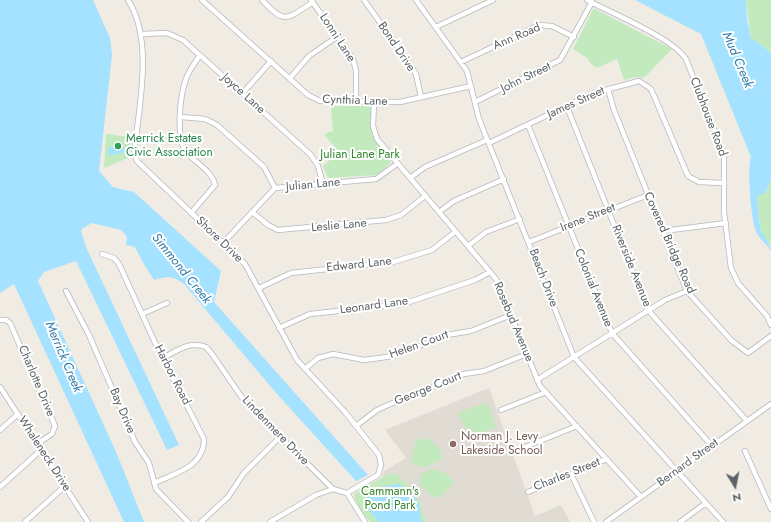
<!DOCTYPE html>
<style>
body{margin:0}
#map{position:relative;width:771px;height:522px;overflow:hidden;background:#f0ece4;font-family:Jost,sans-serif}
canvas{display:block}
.north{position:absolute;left:715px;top:466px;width:40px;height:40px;-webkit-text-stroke:3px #fff;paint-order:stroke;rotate:170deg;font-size:11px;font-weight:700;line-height:16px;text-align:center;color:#5c6266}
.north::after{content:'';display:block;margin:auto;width:14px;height:18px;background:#5c6266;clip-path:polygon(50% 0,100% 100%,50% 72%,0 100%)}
</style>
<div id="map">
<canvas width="771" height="522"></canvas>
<div class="north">N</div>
</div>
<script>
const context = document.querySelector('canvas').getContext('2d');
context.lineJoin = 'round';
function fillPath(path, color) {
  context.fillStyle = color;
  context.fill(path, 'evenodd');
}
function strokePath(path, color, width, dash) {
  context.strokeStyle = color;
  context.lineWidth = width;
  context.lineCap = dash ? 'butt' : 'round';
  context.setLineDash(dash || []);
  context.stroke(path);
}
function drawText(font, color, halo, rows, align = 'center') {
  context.font = font + ' Jost,sans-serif';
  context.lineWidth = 4;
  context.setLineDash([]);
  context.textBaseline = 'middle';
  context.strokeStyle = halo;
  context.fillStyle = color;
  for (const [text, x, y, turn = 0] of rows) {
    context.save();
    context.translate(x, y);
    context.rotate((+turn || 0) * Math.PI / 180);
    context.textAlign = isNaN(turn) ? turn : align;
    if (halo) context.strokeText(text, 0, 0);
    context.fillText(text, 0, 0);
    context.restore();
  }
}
fillPath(new Path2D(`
 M489 388 535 516 561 505 570 522H427L421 505 409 485 395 473 382 477 384 471 406 458 385 430Z`), '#e0dbd3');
fillPath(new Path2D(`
 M746 0H771V55L769 51 751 38Z
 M593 9H595L672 49 644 78 635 77 624 80 617 59 597 68 593 66 587 58 573 49Z
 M331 106H371L372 134 391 163 377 175 328 178 323 166 339 152 324 134 333 131Z
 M106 134 131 137 130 157 104 168Z
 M771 179V245L763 236 760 226 757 197 760 194H765Z
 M484 404 489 406 496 428C473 436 466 436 458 412Z
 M429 438 440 449 442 459 424 468 414 464 411 458 416 440Z
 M432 469 446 473 454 482 441 497H433L419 484 421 474Z
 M395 473 409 485 421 505 427 522H370C365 515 354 502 354 494 368 486 380 477 395 473Z`), '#c3eabe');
fillPath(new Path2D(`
 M0 0H93L110 38 112 55 99 171 113 187 134 192 221 271 214 302 368 475 356 481 277 394 184 284C173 276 167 276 154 280L145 266 135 247 126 245 127 237 121 230 92 223 83 228 81 231 86 247 179 445 167 450 76 261 44 272 38 281 117 454 144 522H124L14 284 0 293Z
 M635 0H746L747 18 751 38 769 51 771 55V179L765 194H760L757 198C759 207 758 217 760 226 761 236 771 241 771 251 767 244 759 239 756 231 751 220 747 168 751 157L701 34Z
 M108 147 125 149V152L109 156Z
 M398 484C406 486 415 496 419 504 421 510 419 516 423 522H378L367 507V493L376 488Z`), '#a5e2ff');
const street = new Path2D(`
 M128 0C154 40 139 107 134 153L137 161 245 264 297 360 345 412 379 455 381 465 378 475 347 493
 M202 0 308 95 320 101 400 102 471 86
 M262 0C285 25 287 19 313 2
 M311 0 353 59 356 71V102
 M364 0 409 63 416 74 421 97
 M416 0 467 71 479 119 574 357 723 522
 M587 0C613 14 671 37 686 59L724 155V212L731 268 738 283 767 316 771 325
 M436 27 493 0
 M142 34 167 33 183 40 311 155 318 166 323 184
 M461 62 539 25 552 26 574 37
 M290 78 309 56 338 36
 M608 89 614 110 687 291 731 340 748 353 771 336
 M243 93 271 61
 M374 102 373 126 377 139 496 279 540 386 641 497
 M475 102 560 60 592 2
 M567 107 648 310 747 421
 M181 117 205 119 217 125 264 167 275 188
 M528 125 612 333 712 446
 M489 143 594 93 639 81 651 89 688 176 699 182 724 183
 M410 178 425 167 487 140
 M252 212 268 225 278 230 386 220 401 215 425 196
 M439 212 454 201 504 179
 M191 213 215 185C213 172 196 163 187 153 175 140 180 95 186 79 189 70 195 63 200 55
 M663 231 726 223
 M529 242 648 195
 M223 243 275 188 376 179 397 164
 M468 246 486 232 520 219
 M102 254 114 258 119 264 157 347 204 439C204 467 176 473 154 483
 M259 288 291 273 393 262 432 250 455 232
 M66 291 89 335 135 442 149 463 156 489 188 522
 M142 314 167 303
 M0 320H6L10 323 55 426 52 434 37 444
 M279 328 310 314 403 304 475 280 490 272
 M163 358C178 350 189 341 206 347L212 354 245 402 333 489 347 493 365 522
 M305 369 318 358 333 354 364 360 394 356 447 335 471 331 511 315
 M537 380 665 300 687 291
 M0 387 88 522
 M501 410 546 392
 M356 426 377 410 388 405 464 374 484 371 527 354
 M0 430 18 414
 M515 451 577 426
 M745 451 771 509
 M571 474 594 522
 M0 487 41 450
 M528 492 607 459
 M25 522 65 486
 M201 522 228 497 244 473 280 437
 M270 522 316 495 333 489
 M606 522 771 404
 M680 522 706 503`);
strokePath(street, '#b5b8bc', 6);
strokePath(street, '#fff', 4.5);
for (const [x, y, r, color] of [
 [118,146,4,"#2e9e5b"],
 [453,444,4,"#8d6e63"]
]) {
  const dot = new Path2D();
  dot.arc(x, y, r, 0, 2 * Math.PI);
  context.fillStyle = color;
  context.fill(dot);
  strokePath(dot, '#fff', 1.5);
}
drawText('12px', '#5c6266', '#fff', [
 ["Ann Road",517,37,-23],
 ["Lonni Lane",337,38,57],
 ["Bond Drive",396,47,56],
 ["John Street",526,78,-26],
 ["Joyce Lane",243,94,42],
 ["Cynthia Lane",355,101,2],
 ["James Street",576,103,-24],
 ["Clubhouse Road",708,117,69],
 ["Julian Lane",313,185,-5],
 ["Irene Street",588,218,-22],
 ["Leslie Lane",339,226,-5],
 ["Shore Drive",219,240,44],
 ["Covered Bridge Road",669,243,66],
 ["Edward Lane",359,265,-6],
 ["Riverside Avenue",631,266,68],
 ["Beach Drive",543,278,69],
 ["Colonial Avenue",593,288,68],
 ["Leonard Lane",374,306,-8],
 ["Rosebud Avenue",513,322,67],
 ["Helen Court",419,345,-20],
 ["Harbor Road",172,375,63],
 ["Charlotte Drive",36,381,67],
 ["George Court",428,389,-22],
 ["Bay Drive",122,411,67],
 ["Lindenmere Drive",275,431,46],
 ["Whaleneck Drive",44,454,57],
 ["Bernard Street",688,463,-36],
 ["Charles Street",567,475,-22]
]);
drawText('12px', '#27864d', '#fff', [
 ["Merrick Estates",126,139],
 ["Civic Association",126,153]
], 'left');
drawText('12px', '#32852c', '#fff', [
 ["Julian Lane Park",360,155],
 ["Cammann's",390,492],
 ["Pond Park",390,506]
]);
drawText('12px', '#785e54', '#fff', [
 ["Norman J. Levy",461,437],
 ["Lakeside School",461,451]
], 'left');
drawText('italic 13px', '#327baa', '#fff', [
 ["Mud Creek",737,60,67],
 ["Simmond Creek",181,269,51],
 ["Merrick Creek",63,357,67]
]);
</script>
